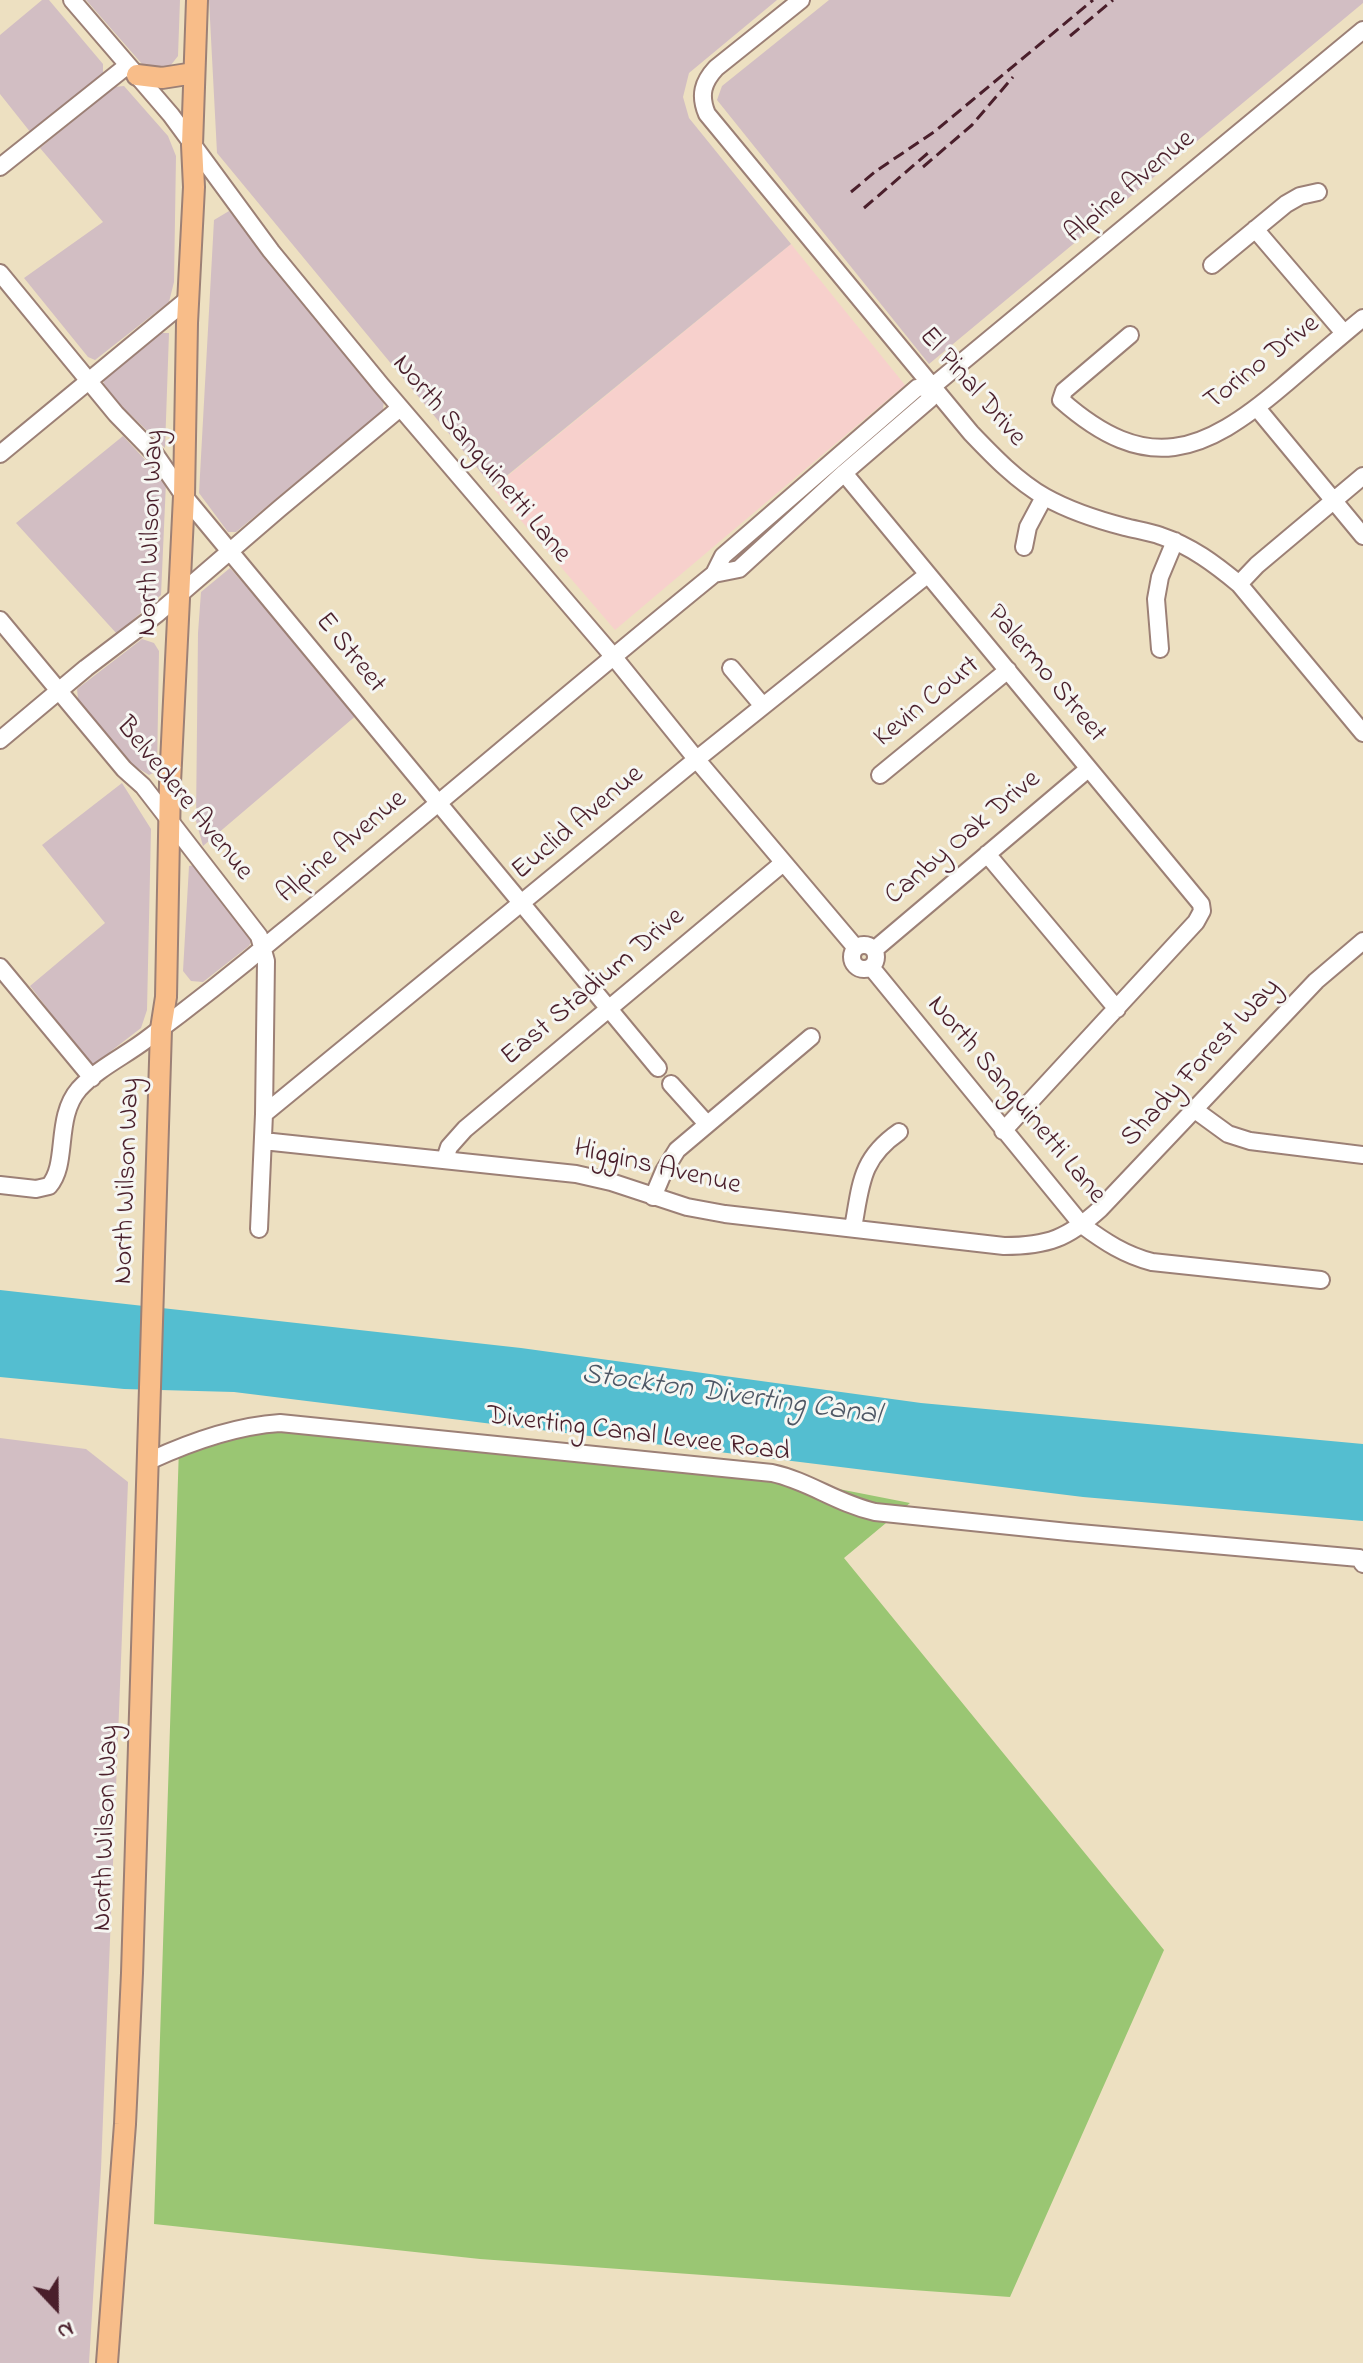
<!DOCTYPE html>
<style>
body{margin:0}
#map{position:relative;width:1363px;height:2363px;overflow:hidden;background:#ede0c1;font-family:"Indie Flower",sans-serif}
canvas{display:block}
.north{position:absolute;left:16px;top:2267px;width:80px;height:80px;-webkit-text-stroke:6px #f6f6f2;paint-order:stroke;rotate:158deg;font-size:22px;font-weight:700;line-height:32px;text-align:center;color:#4a1f2b}
.north::after{content:'';display:block;margin:auto;width:28px;height:36px;background:#4a1f2b;clip-path:polygon(50% 0,100% 100%,50% 72%,0 100%)}
</style>
<div id="map">
<canvas width="1363" height="2363"></canvas>
<div class="north">N</div>
</div>
<script>
const context = document.querySelector('canvas').getContext('2d');
context.lineJoin = 'round';
function fillPath(path, color) {
  context.fillStyle = color;
  context.fill(path, 'evenodd');
}
function strokePath(path, color, width, dash) {
  context.strokeStyle = color;
  context.lineWidth = width;
  context.lineCap = dash ? 'butt' : 'round';
  context.setLineDash(dash || []);
  context.stroke(path);
}
function drawText(font, color, halo, rows, align = 'center') {
  context.font = font + ' "Indie Flower",sans-serif';
  context.lineWidth = 6;
  context.setLineDash([]);
  context.textBaseline = 'middle';
  context.strokeStyle = halo;
  context.fillStyle = color;
  for (const [text, x, y, turn = 0] of rows) {
    context.save();
    context.translate(x, y);
    context.rotate((+turn || 0) * Math.PI / 180);
    context.textAlign = isNaN(turn) ? turn : align;
    if (halo) context.strokeText(text, 0, 0);
    context.fillText(text, 0, 0);
    context.restore();
  }
}
fillPath(new Path2D(`
 M791 244 905 385 615 630 493 488Z`), '#f7d0cc');
fillPath(new Path2D(`
 M42 0H49L103 64V74L31 133 0 94V35Z
 M86 0H180L178 56 167 70 142 64Z
 M209 0H777L689 73 683 97 689 118 791 244 493 487 217 153Z
 M829 0H1363V3L929 364 717 100 722 86Z
 M124 86 168 136 176 156 174 282 169 302 95 360 88 357 24 278 103 222 40 148 114 87Z
 M229 211 384 400 383 410 236 532H228L199 493 214 220Z
 M157 333H169L165 448 103 388 104 378Z
 M123 436 166 482 161 595 117 634 16 523Z
 M230 568 358 714 203 846 196 821 198 633 201 592Z
 M142 639 154 643 159 651 157 771 149 775 131 764 78 699 77 689Z
 M122 783 151 829 147 1010 141 1028 93 1065 86 1059 30 986 105 923 42 845Z
 M194 865 254 936 249 946 203 982 191 981 183 971 189 866Z
 M0 1438 86 1449 128 1482 101 2169 89 2363H0Z`), '#d2bec3');
fillPath(new Path2D(`
 M271 1418 798 1481 910 1503 844 1558 1164 1950 1010 2297 480 2259 154 2224 179 1447Z`), '#9ac673');
fillPath(new Path2D(`
 M0 1290 521 1348 921 1403 1363 1444V1521L1083 1497 234 1392 124 1389 0 1377Z`), '#54bed0');
const minor = new Path2D(`
 M72 0 171 115 271 251 381 385 613 656 697 760 856 948
 M801 0 716 68C703 82 699 95 707 114L971 433C993 456 1017 481 1045 497 1070 511 1098 520 1125 527 1137 530 1150 532 1161 536 1191 546 1215 564 1239 584L1363 733
 M0 167 128 65
 M1255 229 1344 333
 M1212 265 1286 204 1300 196 1318 192
 M0 273 116 414 155 454 184 496 658 1068
 M1130 335 1064 391 1061 400C1147 476 1203 454 1283 386 1310 363 1336 340 1363 318
 M1257 408 1363 536
 M0 454 188 299
 M844 473 1201 904 1202 911 1196 922 1003 1131
 M1024 547 1028 527 1044 497
 M714 574 739 569 844 473 930 399 933 386
 M1239 584 1257 565 1363 476
 M0 620 124 769 143 786 259 936 266 961 264 1114 259 1229
 M1160 649 1156 599 1160 577 1175 541
 M731 668 763 706
 M0 740 86 668 157 614 279 509 400 408
 M880 775 1008 670
 M987 854 1117 1009
 M852 957a12 12 0 1 1 24 0a12 12 0 1 1-24 0Z
 M874 950 1088 769
 M0 967 92 1078
 M871 967 1082 1225C1105 1242 1125 1255 1152 1262L1321 1280
 M671 1084 707 1124
 M1195 1110 1228 1134 1250 1141 1363 1155
 M264 1114 687 767 927 575
 M263 1141 576 1174 611 1182 687 1207 725 1214 1004 1246C1048 1246 1068 1238 1100 1209L1316 981 1363 941
 M445 1159 449 1147 465 1129 783 863
 M0 1185 36 1189 49 1186C69 1164 54 1118 79 1089 98 1068 125 1056 147 1039 193 1005 237 970 280 934 426 815 569 692 714 574L723 556 917 388 933 386 1363 30
 M653 1197 664 1171 677 1150 811 1037
 M853 1228C861 1185 860 1159 899 1132
 M149 1461C190 1442 234 1426 280 1423L772 1473C809 1481 836 1503 875 1512L1068 1532 1359 1558 1363 1564`);
const major = new Path2D(`
 M137 75 162 78 194 73
 M107 2363 125 2124 132 1973 161 1029 166 997 170 783 184 496 187 323 194 187 192 145 197 0`);
strokePath(minor, '#9c8076', 20);
strokePath(major, '#9c8076', 24);
strokePath(minor, '#fff', 16);
strokePath(major, '#f8bd89', 20);
strokePath(new Path2D(`
 M1070 36 1113 0
 M923 167 972 125 1013 77
 M851 192 876 171 934 132 1093 0
 M864 208 928 153`), '#4a1f2b', 3, [12, 6]);
drawText('28px', '#4a1f2b', '#f6f6f2', [
 ["Alpine Avenue",1131,188,-40],
 ["Torino Drive",1263,364,-38],
 ["El Pinal Drive",971,388,49],
 ["North Sanguinetti Lane",480,460,50],
 ["North Wilson Way",153,533,-88],
 ["E Street",349,654,51],
 ["Palermo Street",1045,675,50],
 ["Kevin Court",928,703,-39],
 ["Belvedere Avenue",183,800,51],
 ["Euclid Avenue",579,824,-40],
 ["Canby Oak Drive",964,839,-40],
 ["Alpine Avenue",343,848,-40],
 ["East Stadium Drive",594,988,-40],
 ["Shady Forest Way",1202,1064,-47],
 ["North Sanguinetti Lane",1015,1101,50],
 ["Higgins Avenue",657,1169,13],
 ["North Wilson Way",129,1181,-88],
 ["Diverting Canal Levee Road",638,1436,7],
 ["North Wilson Way",108,1828,-88]
]);
drawText('italic 30px', '#4e5765', '#f6f6f2', [
 ["Stockton Diverting Canal",731,1397,8]
]);
</script>
